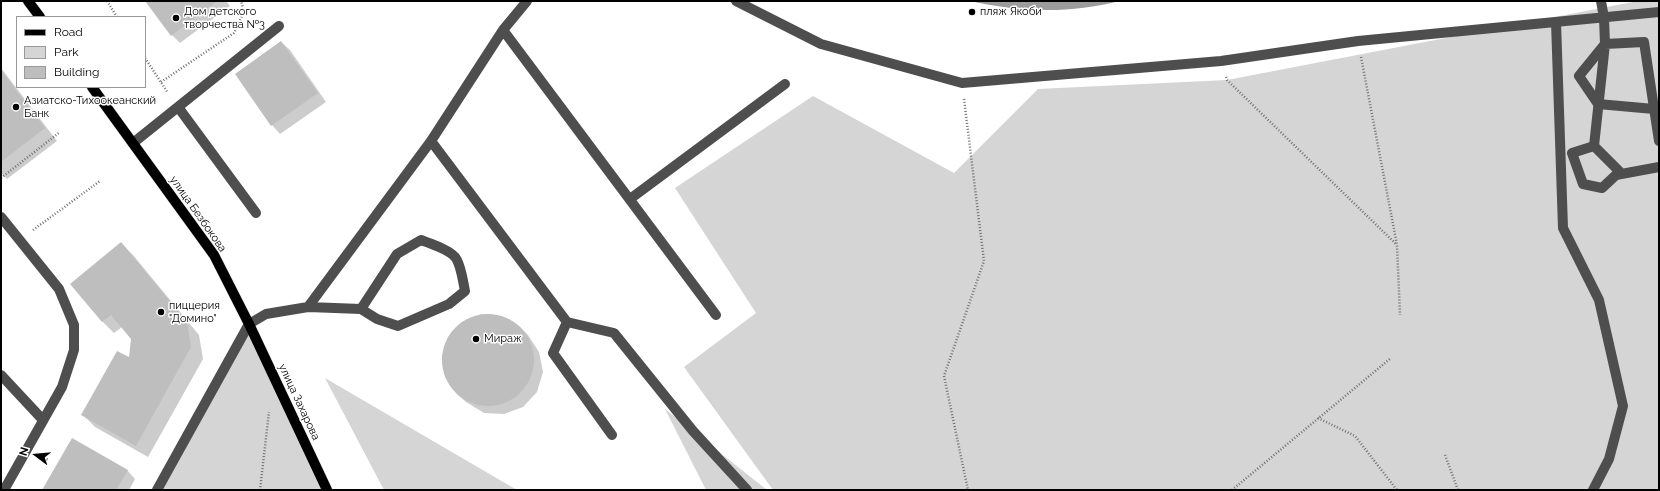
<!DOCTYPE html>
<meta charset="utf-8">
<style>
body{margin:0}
#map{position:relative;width:1660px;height:491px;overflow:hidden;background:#fff;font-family:Raleway,sans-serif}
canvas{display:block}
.frame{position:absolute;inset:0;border:2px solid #000;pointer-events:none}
.legend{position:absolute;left:16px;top:16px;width:130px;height:72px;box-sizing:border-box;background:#fff;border:1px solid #999;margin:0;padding:5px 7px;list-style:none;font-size:12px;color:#000}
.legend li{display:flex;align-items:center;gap:8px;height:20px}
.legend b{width:20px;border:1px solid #999}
.north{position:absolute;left:16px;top:435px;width:40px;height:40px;-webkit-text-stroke:3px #fff;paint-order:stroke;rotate:286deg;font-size:11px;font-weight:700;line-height:16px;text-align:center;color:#000}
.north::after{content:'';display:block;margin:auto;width:14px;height:18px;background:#000;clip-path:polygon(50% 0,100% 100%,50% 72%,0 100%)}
</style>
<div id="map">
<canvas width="1660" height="491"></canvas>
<div class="frame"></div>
<ul class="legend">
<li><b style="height:5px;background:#000"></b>Road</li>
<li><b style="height:11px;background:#d5d5d5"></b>Park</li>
<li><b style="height:11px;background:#bebebe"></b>Building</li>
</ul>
<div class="north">N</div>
</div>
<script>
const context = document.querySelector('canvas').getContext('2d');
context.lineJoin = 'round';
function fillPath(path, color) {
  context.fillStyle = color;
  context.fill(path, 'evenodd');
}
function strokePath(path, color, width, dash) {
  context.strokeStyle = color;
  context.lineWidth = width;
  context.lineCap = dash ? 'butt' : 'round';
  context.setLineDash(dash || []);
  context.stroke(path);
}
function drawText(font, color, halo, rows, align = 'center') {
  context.font = font + ' Raleway,sans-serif';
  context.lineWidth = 3;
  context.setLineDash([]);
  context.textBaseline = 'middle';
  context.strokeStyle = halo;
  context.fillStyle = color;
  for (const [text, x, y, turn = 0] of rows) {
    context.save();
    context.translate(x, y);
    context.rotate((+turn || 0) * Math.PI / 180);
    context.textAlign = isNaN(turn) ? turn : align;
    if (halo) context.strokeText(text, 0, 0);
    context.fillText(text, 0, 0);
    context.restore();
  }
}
fillPath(new Path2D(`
 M1638 1H1659V490H773L684 367 756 313 675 188 813 96 954 173 1038 89 1227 80Z
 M249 324 327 490H157Z
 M325 378 517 490H384Z
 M665 409 767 490H706Z`), '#d5d5d5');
fillPath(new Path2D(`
 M970 1H1119C1071 14 1018 12 970 1Z`), '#9c9c9c');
fillPath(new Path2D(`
 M146 1H226L230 6 180 43 172 35Z
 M281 42 290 50 326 102 280 134 272 125Z
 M1 68 57 141 7 179 1 173Z
 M121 243 133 255 199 335 203 359 148 457 95 427 83 415 130 359 132 339 122 327 114 333 102 321Z
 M481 314 501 316 519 326 528 335 539 352 543 372 537 392 523 407 504 414 484 413 466 402 457 394 445 377 442 356 448 337 462 322Z
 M127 470 135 479 129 490H44Z`), '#0003');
fillPath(new Path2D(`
 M145 1H217L171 36Z
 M281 41 318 93 271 126 235 74Z
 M1 70 45 128 1 162Z
 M121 242 187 322 191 347 136 446 81 415 117 351 129 357 131 339 111 315 102 322 70 284Z
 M442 360a46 46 0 1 1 92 0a46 46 0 1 1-92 0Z
 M72 438 128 470 116 490H42Z`), '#bebebe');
const major = new Path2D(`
 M28 1 40 17
 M92 87 214 255 249 324 327 490`);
strokePath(major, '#dbdbdb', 11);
strokePath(new Path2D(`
 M107 1 117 17
 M1361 57 1397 245 1400 315
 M145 58 168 93
 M1226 77 1227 80 1396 244
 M161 82 234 33 244 12 241 1
 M964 99 984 261 944 376 968 490
 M1 178 60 132
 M33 230 100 181
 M1318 418 1355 436 1397 490
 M1445 455 1458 490
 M41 457 49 460
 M260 490 269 412
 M1232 490 1391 358`), '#707070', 2.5, [1, 2]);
strokePath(new Path2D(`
 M736 1 821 44 962 83 1221 61 1358 41 1659 12
 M1601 1 1604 18 1605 44 1644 42 1659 141
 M1556 22 1563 228 1599 300 1623 406 1609 459 1593 490
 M503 30 716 315
 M178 107 256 213
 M1654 109 1598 104 1579 76 1605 44 1594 146 1572 153 1583 184 1602 188 1616 175 1659 167
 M431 141 567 322 614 333 693 431 747 490
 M133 143 279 26
 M1594 146 1622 174
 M630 199 785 84
 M1 217 59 289 74 325V350L62 387 4 490
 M308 307 431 141 503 30 527 1
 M567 322 553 353 612 435
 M1 375 43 420
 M157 490 249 324 266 314 308 307 361 309 377 319 398 326 449 304 465 291C463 282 461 264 455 257 448 249 431 244 421 240L397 254 361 309`), '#4e4e4e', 10);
strokePath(major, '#000', 10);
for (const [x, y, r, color] of [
 [972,12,4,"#000"],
 [176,18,4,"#000"],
 [16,107,4,"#000"],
 [161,312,4,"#000"],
 [476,339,4,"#000"]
]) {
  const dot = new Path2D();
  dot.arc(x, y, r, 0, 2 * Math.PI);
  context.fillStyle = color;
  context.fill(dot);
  strokePath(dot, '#fff', 1.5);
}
drawText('11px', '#000', '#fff', [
 ["Дом детского",184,12],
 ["творчества №3",184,25],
 ["пляж Якоби",980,12],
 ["Азиатско-Тихоокеанский",24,101],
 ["Банк",24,114],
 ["пиццерия",169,306],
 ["\"Домино\"",169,319],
 ["Мираж",484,339]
], 'left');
drawText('11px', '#000', '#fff', [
 ["улица Безбокова",198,214,55],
 ["улица Захарова",299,402,65]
]);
</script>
